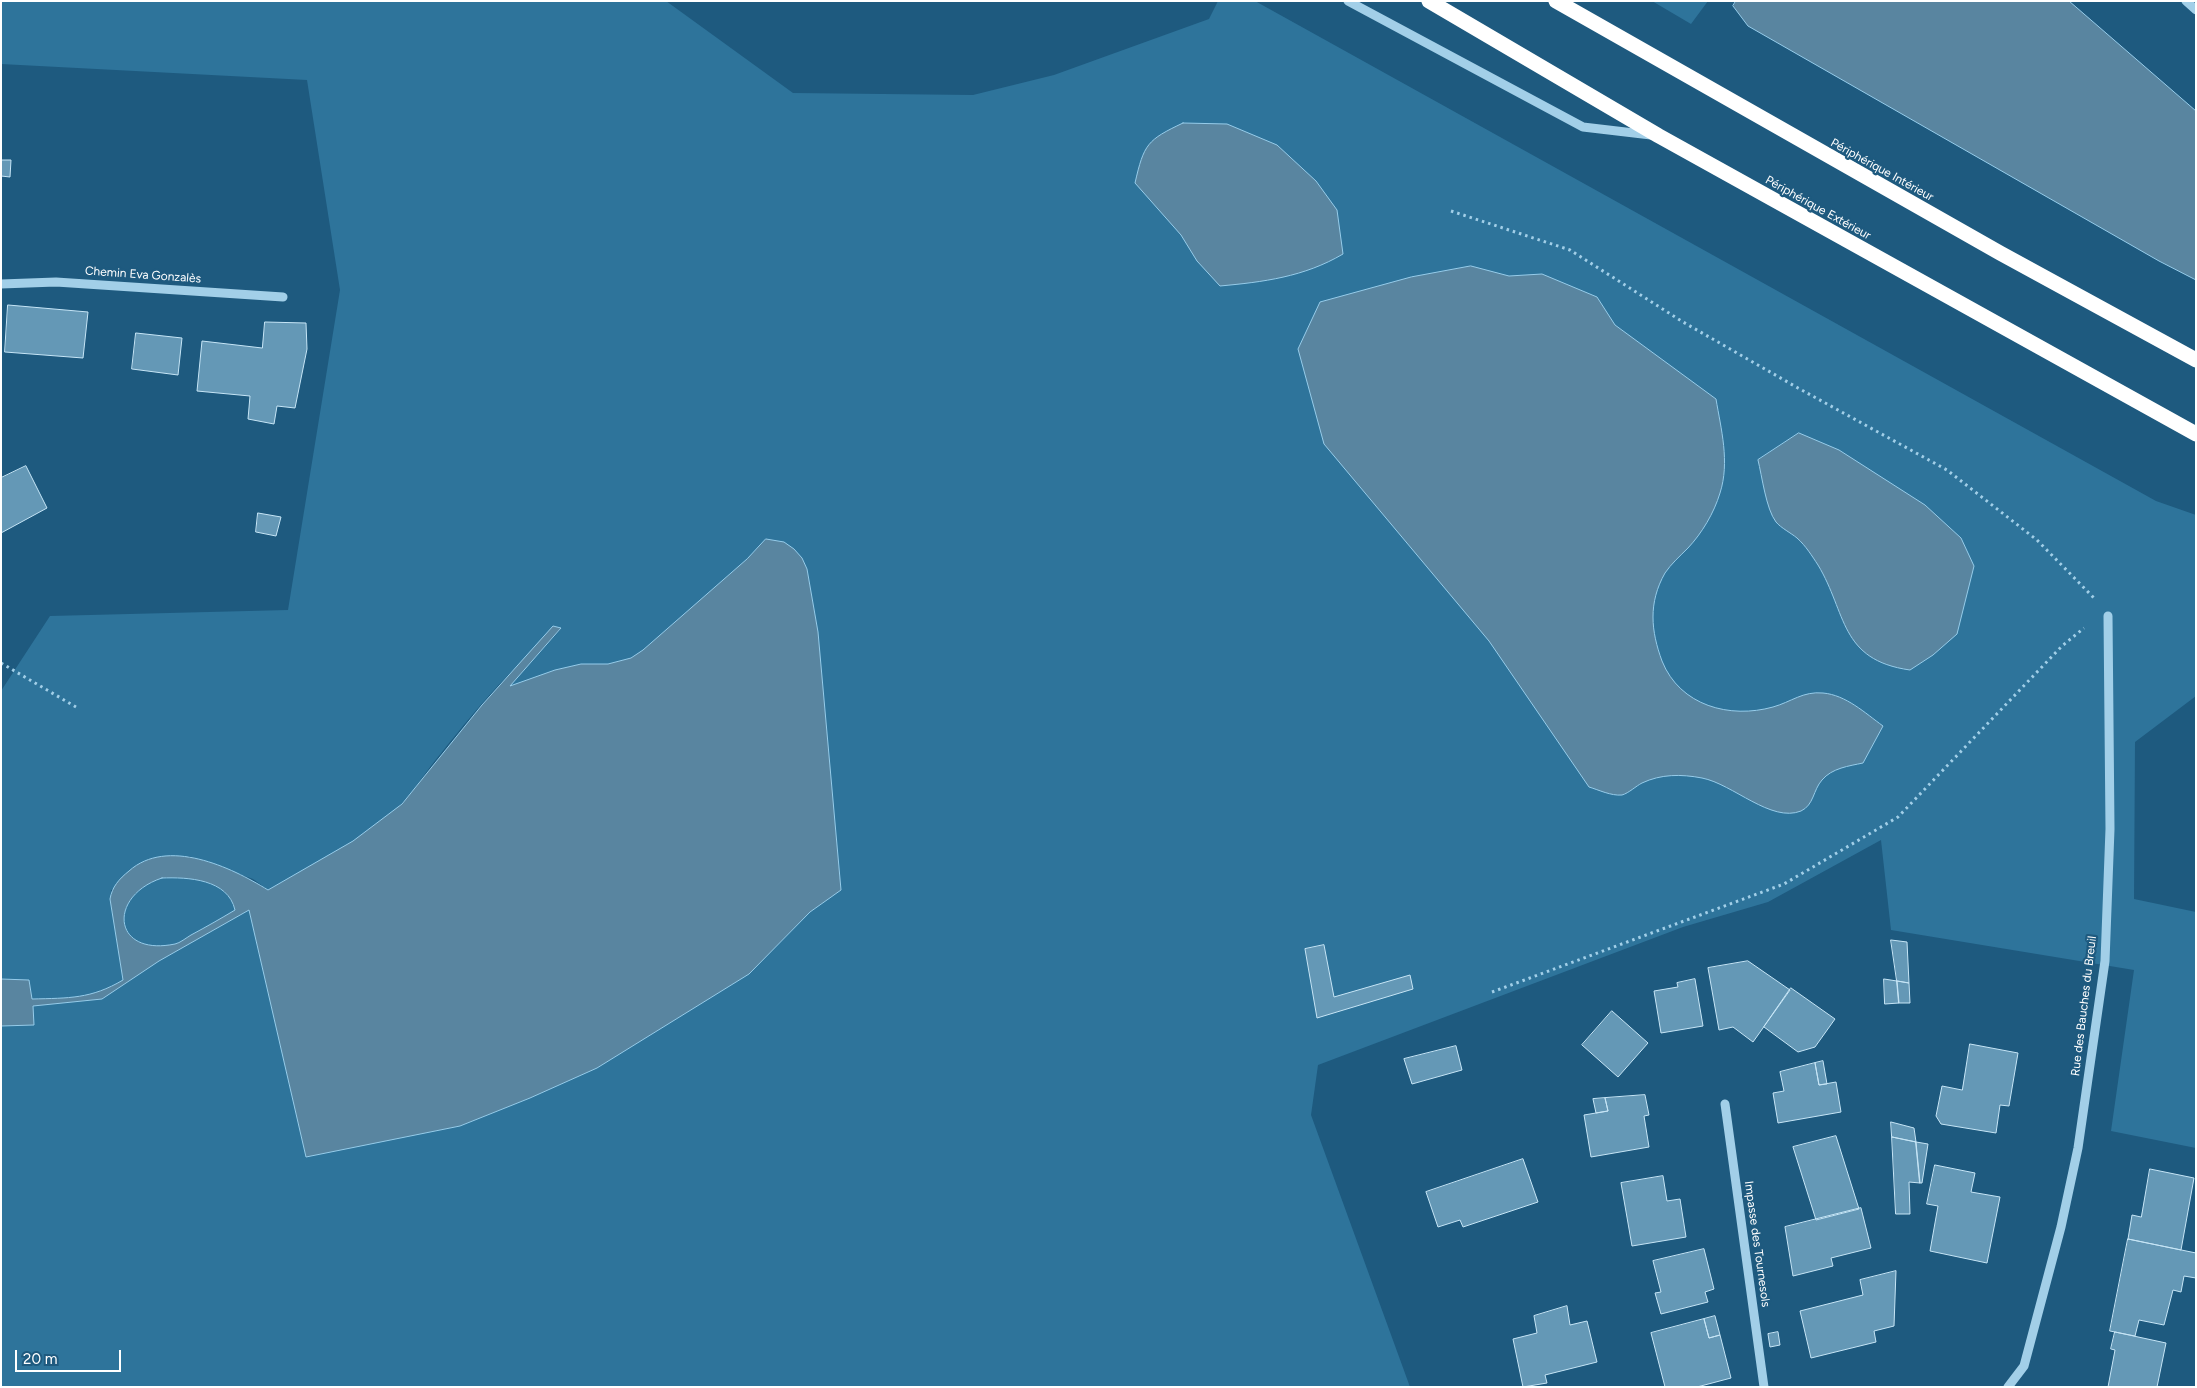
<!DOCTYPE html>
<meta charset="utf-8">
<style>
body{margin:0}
#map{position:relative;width:2197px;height:1388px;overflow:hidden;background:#1e5a7f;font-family:Figtree,sans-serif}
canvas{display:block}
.frame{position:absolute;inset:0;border:2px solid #fff;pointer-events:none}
.scale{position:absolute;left:15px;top:1350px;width:106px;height:22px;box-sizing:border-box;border:2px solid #fff;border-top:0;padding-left:6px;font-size:15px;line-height:18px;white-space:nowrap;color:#fff;-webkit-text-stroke:4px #1e5a7f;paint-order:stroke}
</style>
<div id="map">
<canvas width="2197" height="1388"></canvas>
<div class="frame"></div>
<div class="scale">20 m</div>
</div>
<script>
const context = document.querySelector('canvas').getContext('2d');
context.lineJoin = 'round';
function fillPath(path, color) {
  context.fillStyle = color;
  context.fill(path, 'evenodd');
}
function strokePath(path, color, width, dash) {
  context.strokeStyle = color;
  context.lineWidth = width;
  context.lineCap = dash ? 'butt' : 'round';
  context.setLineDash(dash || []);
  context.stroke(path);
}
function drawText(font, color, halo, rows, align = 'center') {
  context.font = font + ' Figtree,sans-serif';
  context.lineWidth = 4.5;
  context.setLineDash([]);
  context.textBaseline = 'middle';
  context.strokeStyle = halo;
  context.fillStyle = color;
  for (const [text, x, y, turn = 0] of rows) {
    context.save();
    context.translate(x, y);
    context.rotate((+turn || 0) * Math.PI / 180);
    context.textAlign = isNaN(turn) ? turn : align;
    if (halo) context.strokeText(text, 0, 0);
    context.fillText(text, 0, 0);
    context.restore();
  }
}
fillPath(new Path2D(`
 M1 1H666L793 93 973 95 1054 75 1209 19 1218 1H1255L2156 501 2196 515V696L2135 742 2134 899 2196 912V1148L2111 1131 2134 970 1891 930 1881 840 1768 902 1683 927 1318 1065 1311 1115 1410 1387H1V1026L33 1025 32 1006 102 999 159 961 249 910 306 1156 460 1126 530 1098 597 1068 749 974 810 912 841 890 818 632 807 569 802 558 783 542 766 539 747 559 643 650 631 658 608 664H581L555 670 509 687 561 629C515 662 478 707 442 752 428 768 417 787 402 803 372 837 308 867 268 890L253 879 189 856 111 890 110 899 123 980C92 999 67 998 32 999L29 980 1 979V691L50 616 288 610 340 290 307 80 1 64Z
 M1652 1H1708L1691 24Z
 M162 878C189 877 227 879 235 910 220 919 206 927 191 935 186 938 180 943 175 944 112 957 107 896 162 878Z`), '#2e749b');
const water = new Path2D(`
 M1736 1H2069L2196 111V280L2159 261 1748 26 1733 6Z
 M1183 123 1227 124 1277 145 1316 181 1337 210 1343 254C1304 277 1263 282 1220 286L1197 261 1181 235 1135 183C1144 144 1147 140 1183 123Z
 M1471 266 1509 276 1542 274 1597 297 1615 325 1716 399C1721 429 1730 462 1720 493 1714 513 1702 533 1688 548 1680 556 1671 564 1665 573 1648 603 1651 631 1662 661 1680 706 1730 719 1773 707 1791 702 1803 691 1823 693 1846 695 1865 713 1883 726L1863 763C1849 766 1832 768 1822 780 1813 790 1814 805 1801 811 1771 823 1733 784 1702 778 1681 774 1661 774 1642 783 1636 786 1629 793 1622 795 1611 796 1599 790 1589 787L1489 641 1324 444 1298 349 1320 302 1411 277Z
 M1799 433 1839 450 1925 505 1961 538 1974 566 1957 634 1933 655 1910 670C1839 660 1847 613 1818 565 1812 556 1806 546 1797 538 1791 533 1781 528 1776 522 1766 509 1762 476 1758 460Z
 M766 539 784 542 794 549 802 558 807 569 818 632 841 890 810 912 749 974 597 1068 530 1098 460 1126 306 1157 249 910 159 961 102 999 33 1006 34 1025 1 1026V979L29 980 32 999C69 998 91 999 123 980L110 899C112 887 119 879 129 871 167 837 231 867 268 890L353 841 402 804 482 705 553 626 561 628 510 686 555 670 581 664H608L631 658 643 650 747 559ZM162 878C188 877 228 879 235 910 220 919 206 927 191 935 186 938 180 943 175 944 112 957 107 896 162 878Z`);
fillPath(water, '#5985a0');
strokePath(water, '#96ccea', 1);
const building = new Path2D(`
 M1 160H11L10 177 1 176Z
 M8 305 88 312 83 358 5 352Z
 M265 322 306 323 307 349 295 408 277 406 274 424 248 419 250 396 197 391 202 341 262 348Z
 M136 333 182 338 178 375 132 369Z
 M26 466 47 508 1 533V478Z
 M258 513 281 517 276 536 256 532Z
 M1891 940 1907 942 1909 983 1897 981Z
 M1324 945 1334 997 1410 975 1413 989 1317 1018 1305 949Z
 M1748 961 1790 990 1753 1042 1733 1027 1719 1030 1708 968Z
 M1695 979 1703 1026 1661 1033 1654 991 1678 987 1677 983Z
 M1884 979 1897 981 1899 1003 1885 1004Z
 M1897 981 1909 983 1910 1003H1899Z
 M1791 988 1835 1019 1815 1047 1798 1052 1764 1027Z
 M1612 1011 1648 1043 1618 1077 1582 1045Z
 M1970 1044 2018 1053 2009 1106 2000 1105 1996 1133 1941 1124 1936 1116 1942 1086 1962 1090Z
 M1456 1046 1462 1070 1412 1084 1404 1059Z
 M1823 1061 1827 1084 1819 1085 1815 1063Z
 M1815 1063 1819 1085 1836 1082 1841 1112 1778 1123 1773 1093 1784 1091 1780 1072Z
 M1645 1095 1649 1115 1644 1116 1649 1147 1591 1157 1584 1115 1608 1111 1605 1098Z
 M1605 1098 1608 1111 1596 1113 1593 1099Z
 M1891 1122 1914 1128 1916 1142 1892 1137Z
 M1836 1136 1859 1209 1816 1220 1793 1147Z
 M1892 1137 1916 1142 1920 1183 1909 1182 1910 1214H1896Z
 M1916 1142 1928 1144 1922 1183H1920Z
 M1523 1159 1538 1202 1463 1227 1460 1220 1438 1227 1426 1192Z
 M1935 1165 1975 1173 1971 1192 2000 1197 1987 1263 1930 1251 1938 1206 1927 1204Z
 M2150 1169 2194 1178 2181 1250 2128 1239 2132 1215 2141 1217Z
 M1663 1176 1667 1201 1680 1199 1686 1237 1632 1246 1621 1183Z
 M1861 1208 1871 1248 1831 1258 1833 1266 1793 1276 1785 1227Z
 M2128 1239 2196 1253V1278L2184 1276 2181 1292 2173 1290 2164 1325 2139 1320 2135 1336 2110 1331Z
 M1704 1249 1714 1289 1705 1292 1708 1302 1661 1314 1655 1293 1661 1292 1653 1261Z
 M1896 1271 1894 1326 1874 1331 1876 1342 1811 1358 1800 1311 1863 1295 1860 1280Z
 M1567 1306 1570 1325 1587 1321 1597 1362 1545 1375 1547 1383 1523 1387 1513 1339 1537 1333 1534 1316Z
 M1715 1316 1720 1335 1709 1338 1704 1319Z
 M1704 1319 1709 1338 1720 1335 1731 1378 1697 1387H1665L1651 1333Z
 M1778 1332 1780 1345 1770 1347 1768 1334Z
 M2115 1332 2166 1343 2157 1387H2108L2115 1350 2111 1349Z`);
fillPath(building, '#6498b6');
strokePath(building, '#c6e5f6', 1);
strokePath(new Path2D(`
 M1451 211 1570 250 1683 322 1798 388 1947 470 2037 540 2094 598
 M1 663 76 707
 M1492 992 1784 884 1898 817 2062 646 2084 628`), '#a2cfe8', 3, [2.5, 4]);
strokePath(new Path2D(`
 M1348 1 1583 127 1651 135
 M2186 1 2196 10
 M1 284 56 282 283 297
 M1725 1104 1764 1387
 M2008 1387 2024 1366 2061 1227 2078 1148 2105 961 2110 829 2108 616`), '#a2cfe8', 9);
strokePath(new Path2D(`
 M1429 1 1659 136 2196 434
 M1556 1 2000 253 2196 360`), '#fff', 15);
drawText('12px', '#fff', '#1e5a7f', [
 ["Périphérique Intérieur",1882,170,29],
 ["Périphérique Extérieur",1818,208,29],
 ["Chemin Eva Gonzalès",143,275,4],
 ["Rue des Bauches du Breuil",2084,1006,-83],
 ["Impasse des Tournesols",1757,1244,82]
]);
</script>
